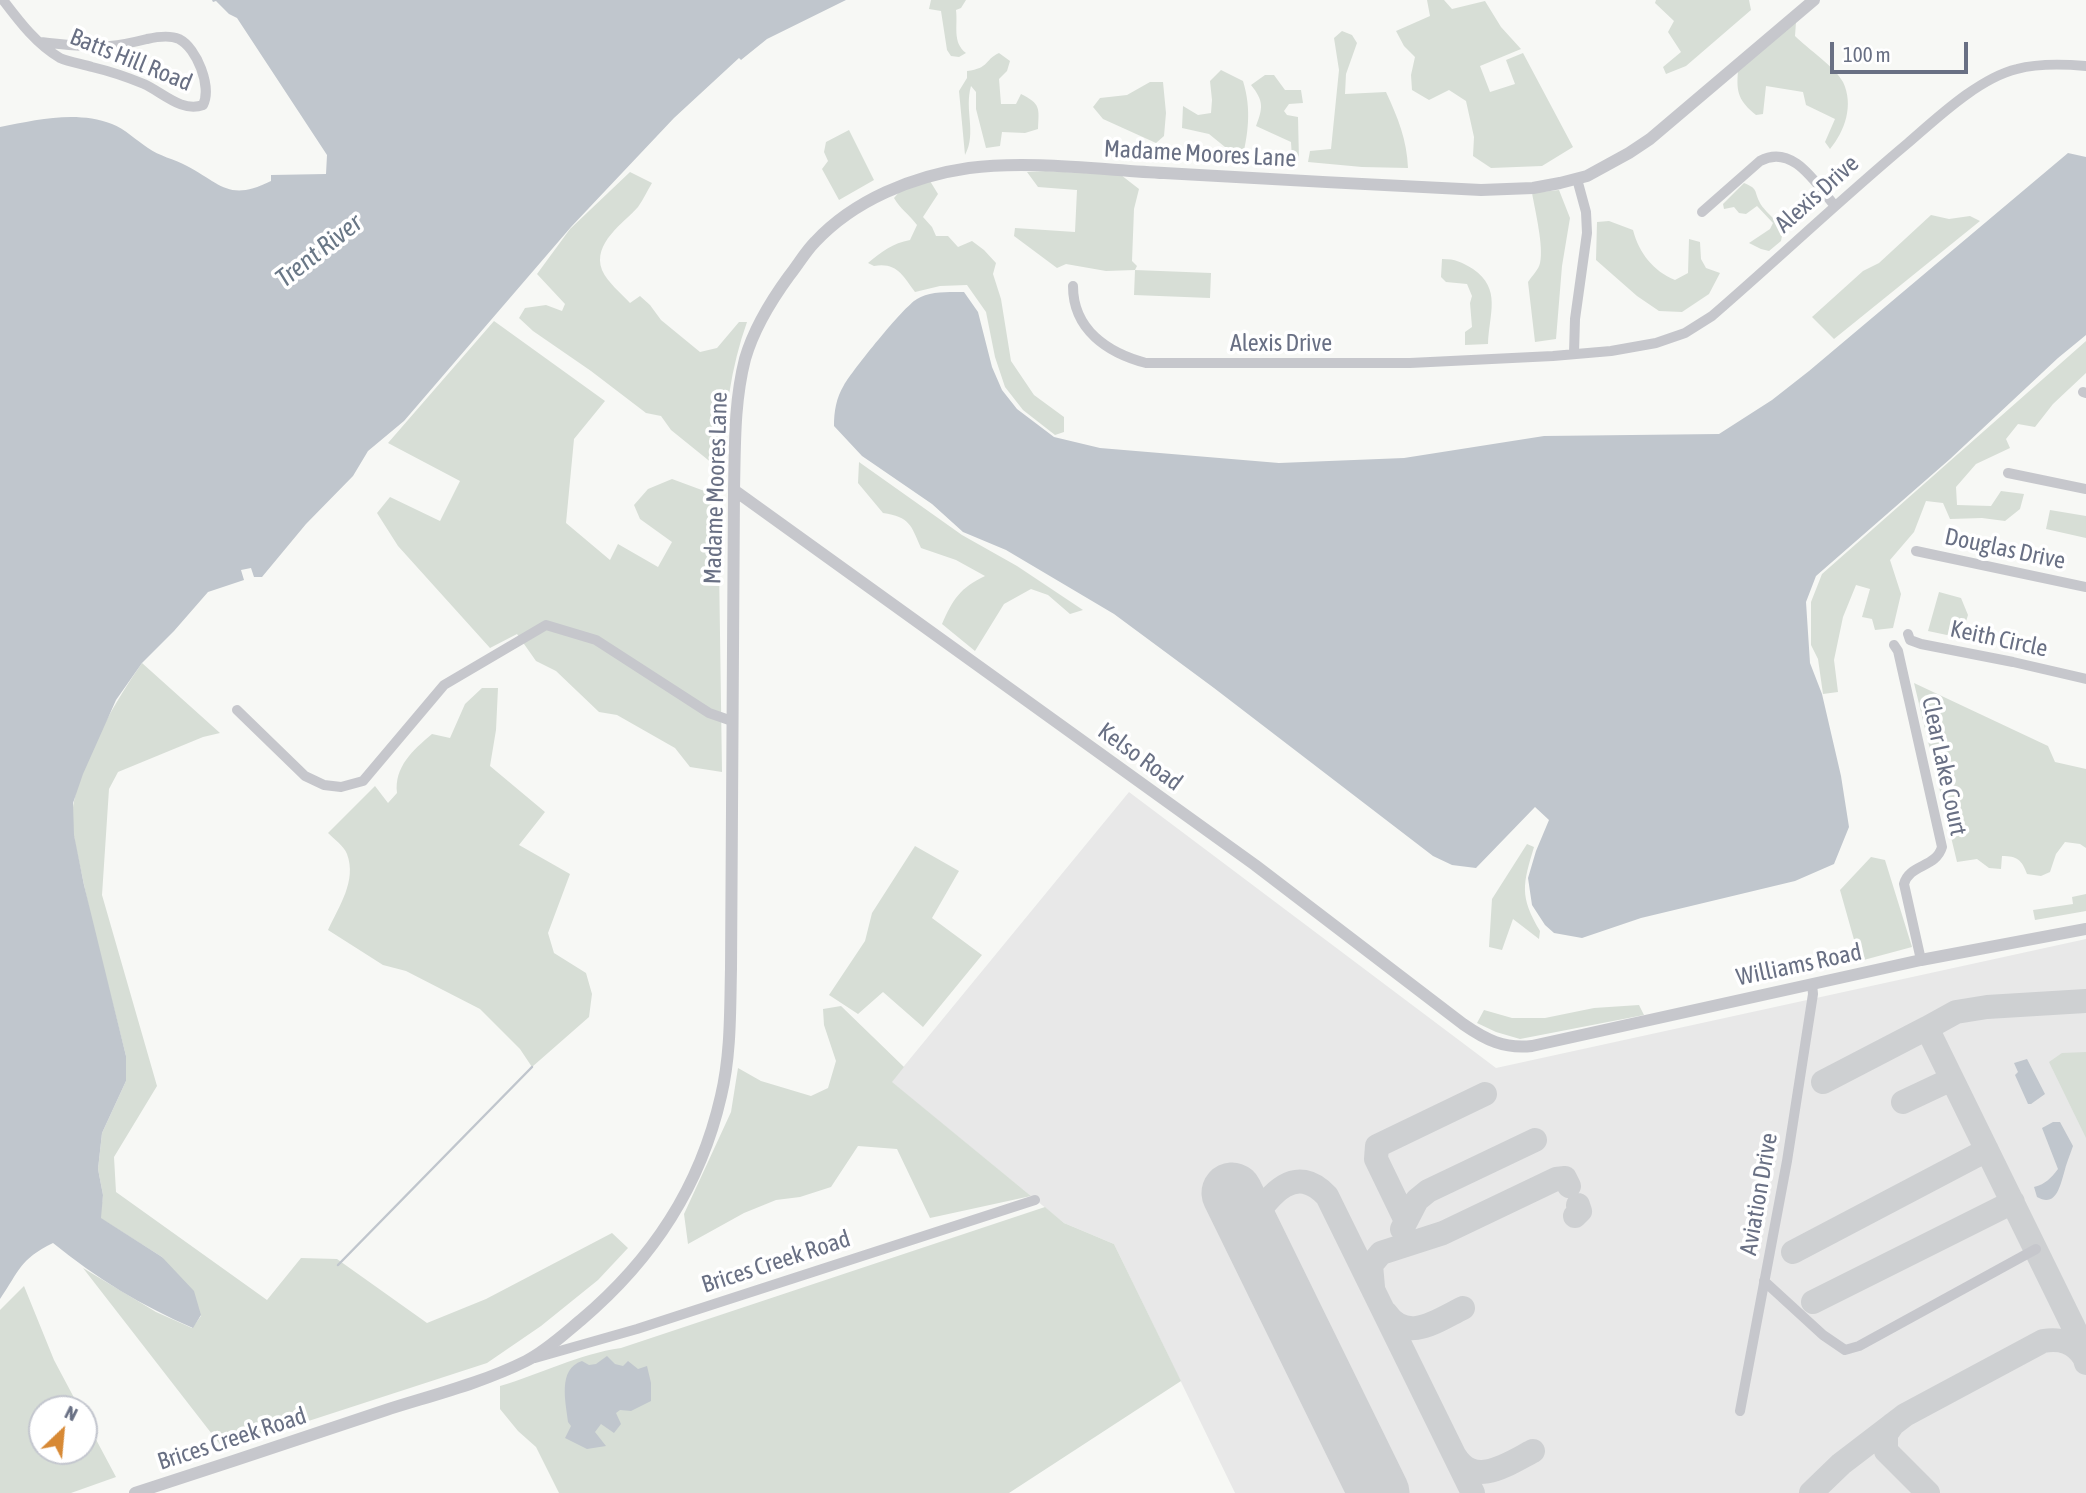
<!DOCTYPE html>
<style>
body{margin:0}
#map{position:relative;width:2086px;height:1493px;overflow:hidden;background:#f7f8f5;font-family:"Asap Condensed",sans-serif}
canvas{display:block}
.north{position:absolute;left:28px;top:1395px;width:70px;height:70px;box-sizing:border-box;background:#fff;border:2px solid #c3c6ce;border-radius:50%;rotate:26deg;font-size:19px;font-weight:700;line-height:28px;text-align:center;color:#697084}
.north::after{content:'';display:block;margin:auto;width:24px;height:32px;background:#d78935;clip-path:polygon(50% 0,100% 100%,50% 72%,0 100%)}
.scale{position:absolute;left:1830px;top:42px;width:138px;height:32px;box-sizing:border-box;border:4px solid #697084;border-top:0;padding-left:9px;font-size:21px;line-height:24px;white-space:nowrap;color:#697084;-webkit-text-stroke:5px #fff;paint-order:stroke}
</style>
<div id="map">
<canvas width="2086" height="1493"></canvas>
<div class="north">N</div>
<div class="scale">100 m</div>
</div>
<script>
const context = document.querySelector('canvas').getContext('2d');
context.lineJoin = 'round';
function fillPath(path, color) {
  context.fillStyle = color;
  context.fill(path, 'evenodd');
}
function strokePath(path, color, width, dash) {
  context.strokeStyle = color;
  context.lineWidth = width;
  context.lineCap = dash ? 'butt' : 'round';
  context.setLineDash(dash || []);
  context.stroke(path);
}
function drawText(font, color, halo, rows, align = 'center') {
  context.font = font + ' "Asap Condensed",sans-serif';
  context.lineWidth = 7;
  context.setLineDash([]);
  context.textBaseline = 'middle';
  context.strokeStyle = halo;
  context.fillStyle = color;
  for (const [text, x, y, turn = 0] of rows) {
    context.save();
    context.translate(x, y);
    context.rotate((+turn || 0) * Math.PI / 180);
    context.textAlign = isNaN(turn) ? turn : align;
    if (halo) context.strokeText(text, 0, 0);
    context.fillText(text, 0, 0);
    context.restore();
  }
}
fillPath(new Path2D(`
 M1129 792 1496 1068 2086 939V1493H1235L1114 1244 1064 1223 891 1082Z`), '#e8e8e8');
fillPath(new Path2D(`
 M931 0H966L961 8 956 10C958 26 952 42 966 53L959 57 951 56 947 50 941 11 929 9Z
 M1427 0H1444L1452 9 1485 1 1501 27 1521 49 1480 66 1490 92 1515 84 1506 60 1523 53 1573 147 1542 166 1491 168 1473 156 1474 137 1466 101 1449 90 1429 100 1412 90 1411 75 1415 57 1404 46 1396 31 1430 16Z
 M1656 0H1749L1751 10 1686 66 1666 74 1663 67 1681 52 1668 32 1674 21 1655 3Z
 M1796 22 1795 36C1808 49 1835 67 1843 82 1854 105 1845 131 1830 149L1825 142 1835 119 1806 105 1803 92 1766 86 1763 114 1756 115C1739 101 1736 93 1738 71Z
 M1342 31 1352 35 1357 43 1346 74 1345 94 1386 92C1398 118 1407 140 1408 168L1362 167 1308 162 1310 151 1331 149 1339 70 1334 38Z
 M999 53 1010 61 1007 71 999 79 1001 104H1016L1021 94C1041 104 1039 108 1038 129L1025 133 1002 132 1000 146 986 148 976 109V92L971 86C964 110 977 133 965 155L959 91 967 78V71C990 68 984 60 999 53Z
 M1221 70 1243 81C1252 110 1248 135 1241 164L1210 160 1211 153 1225 154V147L1209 134 1182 128 1183 106 1198 115 1211 113 1212 100 1210 81Z
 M1265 75H1274L1285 90H1301L1303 103 1289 104 1284 111 1287 115 1298 117 1299 161 1292 159 1291 142 1256 126C1263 108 1264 101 1251 85Z
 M1150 82H1163L1166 113 1164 136 1156 143 1103 119 1093 107 1100 98 1127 95Z
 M849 130 874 180 839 200 822 169 828 161 824 152 826 142Z
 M1046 171 1121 175 1139 189 1134 209 1132 261 1137 266 1135 270 1211 273 1210 298 1134 295 1135 270 1106 271 1066 264 1057 268 1014 236 1015 228 1075 232 1077 190 1038 187 1027 172Z
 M630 172 652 183C647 191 643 200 638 207 624 223 592 243 602 270 607 282 622 294 630 303L640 296 650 305 661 320 700 352 717 348 739 322H747C731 367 724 416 724 464L718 468 671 430 661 416 646 413 591 371 533 331 519 318 525 308 546 305 562 311 565 304 537 274 570 229Z
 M930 181 938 194 923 217 932 227 936 236H948L958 247 972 241 984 250 996 263 993 274 1001 299 1011 361 1034 395 1064 417V432L1055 435 1023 410 1005 387 995 357 986 312 967 285 940 286 915 292C903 276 897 262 874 266L868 263C881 252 893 243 910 240L917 225C909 214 900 209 894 198L900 191Z
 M1744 183C1758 189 1754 190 1759 201 1762 208 1771 216 1776 221L1780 220 1784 226 1781 241 1769 251 1761 249 1749 243 1770 229 1773 223 1757 206 1746 214 1739 213 1734 207 1724 209 1723 204Z
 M1559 190 1570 218 1562 266 1556 339 1535 342 1528 282C1532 276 1539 269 1540 263 1544 247 1535 210 1532 193Z
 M1931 215 1949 219 1970 216 1980 221 1834 339 1812 317 1863 271 1879 263Z
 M1609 221 1633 230C1639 253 1653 271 1675 280L1688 273 1689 239 1700 242 1701 259 1706 268 1720 273 1709 294 1682 312 1659 311 1637 296 1596 260 1597 222Z
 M1442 259C1456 259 1461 262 1473 269 1502 289 1489 314 1488 344L1465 345V332L1472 327 1470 303 1472 296 1467 284 1446 282 1441 277Z
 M494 321 605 401 574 439 566 523 610 560 618 544 658 567 672 542 640 519 634 505 648 489 672 479 718 496 722 772 690 767 675 748 617 715 599 712 556 671 536 661 517 634 490 648 398 546 377 513 390 497 440 521 460 481 388 443Z
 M2086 341V373L2053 404 2035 427 2018 424 2006 439 2010 448 1976 464 1956 487 1957 505 1991 506 2001 491 2024 494 2020 509 2005 521 1982 518 1950 519 1943 503 1926 501 1914 532 1890 560 1901 594 1893 628 1875 630 1872 619 1862 617 1870 589 1856 585 1843 617 1834 660 1838 692 1823 694 1818 659 1811 645V602L1822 574Z
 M859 462 962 535 1017 566 1083 610 1070 614 1048 595 1031 589 1004 604 975 651 942 624C953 599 960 588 985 576L956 560 921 548C911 525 910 517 883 513L858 483Z
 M2050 510 2086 516V538L2046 529Z
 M1939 592 1961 598 1968 615 1961 638 1928 631Z
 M142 663 220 733 203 737 118 772 109 789 102 895 157 1086 114 1157 116 1192 267 1300 301 1258 337 1259 427 1323 486 1299 612 1233 628 1248 598 1280 541 1326 487 1363 250 1440 222 1447 83 1268 156 1312 192 1328 201 1316 162 1257 100 1218 103 1195 98 1169 102 1133 126 1081V1056C111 995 94 936 82 875 77 851 69 825 74 801 83 757 116 700 142 663Z
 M1914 683 2048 746 2055 762 2086 769V848L2080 844 2065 842 2056 854 2050 872 2041 876 2027 874C2022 860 2017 856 2002 856L2001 869 1989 868 1977 859 1957 862Z
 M482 688H498L496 730 490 766 545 812 519 845 570 874 548 933 554 953 586 973 592 994 589 1017 532 1067 520 1049 480 1009 406 971 383 965 328 930C339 906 357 881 347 854 344 846 334 839 328 833L375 786 388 803 397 793C394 767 413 750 432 734L450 738 465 704Z
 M1527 844 1534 847C1523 884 1519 896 1540 931L1539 939 1513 919 1502 950 1489 947 1492 899Z
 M915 846 959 871 932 918 982 955 923 1027 883 992 858 1014 829 995 865 941 872 913Z
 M1871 857 1885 860 1912 947 1860 961 1840 890Z
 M2086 894V911L2035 920 2033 910 2073 904 2072 897Z
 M1639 1005 1644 1015 1520 1039 1496 1032 1477 1023 1484 1010 1512 1018H1545L1594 1008Z
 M841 1006 904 1067 892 1082 1031 1196 930 1218 897 1149 858 1146 831 1187 800 1197 776 1200 744 1213 688 1244 684 1214 731 1112 738 1068 761 1081 811 1096 828 1088 836 1061 824 1025 823 1009Z
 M2086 1052V1138L2049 1062 2062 1053Z
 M1045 1207 1064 1223 1114 1244 1181 1381 1009 1493H559L536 1447 518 1431 500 1409V1386C541 1374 579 1354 621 1348Z
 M24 1286 54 1360 80 1409H42V1451H84V1417L116 1477 71 1493H0V1310Z`), '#d7ded6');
fillPath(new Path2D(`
 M212 0H846L767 39 741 60 739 58 674 118 571 227 404 421 368 451 353 476 306 524 262 577H254L251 568 241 570 244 580 208 592 174 631 142 663 116 700 83 774 73 803 74 835 84 885 126 1056V1081L102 1133 98 1169 103 1195 101 1218 162 1257 194 1291 201 1315 193 1328C142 1306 96 1278 53 1243 19 1260 20 1270 0 1299V127C36 120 76 110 112 124 124 128 137 141 148 148 159 156 174 159 187 166 221 184 229 202 271 181V175L326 174 327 155 237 18 229 14 216 1 213 2Z
 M2068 153 2086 157V335L2058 358 1950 459 1816 576 1806 602 1810 663 1822 694 1841 776 1849 827 1834 864 1795 881 1641 918 1582 938 1554 933 1545 925 1532 905 1528 878 1536 851 1549 820 1535 807 1476 868 1452 865 1433 856 1214 688 1114 614 1006 550 963 532 932 504 862 456 834 426C834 412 836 398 844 385 853 370 903 307 917 299 929 291 950 292 964 292L978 312 992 367 1002 390 1017 409 1054 437 1100 448 1279 463 1404 458 1544 436 1719 434 1772 400 1809 371Z
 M2027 1059 2045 1094 2031 1104H2028L2015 1075 2018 1072 2014 1063Z
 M2053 1122H2060L2073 1146C2070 1155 2066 1164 2064 1173 2060 1186 2056 1208 2037 1197L2034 1187C2046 1184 2051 1178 2058 1169L2042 1128Z
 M607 1356 615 1364 623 1366 628 1361 638 1369 647 1366 651 1383V1401L631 1411 620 1410 616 1413 621 1424 614 1433 601 1424 595 1432 606 1446 587 1449 565 1438 571 1426 568 1422C566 1403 557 1369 582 1361L589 1365 596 1364Z`), '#c0c6cd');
strokePath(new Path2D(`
 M338 1265 532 1067`), '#c0c6cd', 2.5);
strokePath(new Path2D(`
 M1927 1028 1956 1012 1987 1007 2086 1001
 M1823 1082 1927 1028 2077 1334 2086 1363
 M1903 1102 1952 1079
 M1575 1216 1580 1211 1578 1205
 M1406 1221 1376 1159 1377 1146 1485 1094
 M1248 1226C1268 1199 1293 1160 1327 1196L1473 1493
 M1402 1229 1417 1200 1428 1191 1535 1140
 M1793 1252 1987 1150
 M1373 1287 1371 1265 1381 1253 1443 1233 1556 1179 1565 1178 1569 1186
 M1813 1302 2013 1202
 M1386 1313C1407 1344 1438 1320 1463 1308
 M1893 1424 1886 1434V1451L1928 1493
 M1455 1456C1475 1488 1508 1464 1533 1451
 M1811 1493 1841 1464 1905 1415 2043 1341C2061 1338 2074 1342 2084 1357`), '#ced0d2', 24);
strokePath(new Path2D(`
 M1232 1193 1379 1493`), '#ced0d2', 61);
strokePath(new Path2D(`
 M3 0C19 21 36 44 60 58 69 62 82 64 92 67 109 71 127 77 144 84 162 92 182 113 203 105 212 87 197 48 179 39 170 35 156 37 147 39 135 42 122 45 110 46 87 48 63 44 40 42
 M1702 212 1760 161C1793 143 1816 184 1835 206
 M1073 286C1073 330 1108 353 1146 363H1410L1553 356 1611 351 1656 343 1685 333 1712 316C1778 259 1841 199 1908 143 1937 118 1979 78 2017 69 2039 63 2063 64 2086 66
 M1574 353 1575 319 1587 233 1586 212 1577 179
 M2083 392 2086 393
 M2008 473 2086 489
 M1916 551 2086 587
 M1908 634 1910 640 1921 644 2013 662 2086 679
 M1894 645 1898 651 1942 847C1936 868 1909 864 1904 884L1921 960
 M237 710 305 776 324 785 341 787 363 781 444 685 546 625 596 640 709 713 732 721
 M1764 1281 1823 1335 1845 1350 1859 1346 2036 1249
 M535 1358 637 1329 1035 1200
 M1740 1411 1787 1161 1813 994 1812 984`), '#c6c7cc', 10);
strokePath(new Path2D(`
 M734 490 1255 865 1463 1024C1486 1040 1504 1049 1532 1046L1921 960 2086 929
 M135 1493C219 1466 302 1438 386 1410 433 1395 482 1383 526 1361 546 1351 564 1334 581 1320 652 1260 700 1188 721 1096 731 1054 730 1011 731 969L734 490C735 446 734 402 745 359 754 328 770 302 789 276 798 265 805 252 815 242 854 200 913 176 969 168 1029 160 1103 170 1164 173 1270 179 1375 185 1481 190L1533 188 1560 183 1587 176 1629 153 1650 139 1814 0`), '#c6c7cc', 12);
drawText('24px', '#697084', '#fff', [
 ["Batts Hill Road",131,60,22],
 ["Madame Moores Lane",1200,154,3],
 ["Alexis Drive",1817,194,-42],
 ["Alexis Drive",1281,343],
 ["Madame Moores Lane",716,488,-88],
 ["Douglas Drive",2005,549,12],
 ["Keith Circle",1999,639,12],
 ["Kelso Road",1140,757,36],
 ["Clear Lake Court",1944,766,78],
 ["Williams Road",1799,965,-12],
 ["Aviation Drive",1759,1194,-80],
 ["Brices Creek Road",776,1262,-18],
 ["Brices Creek Road",232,1439,-18]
]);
drawText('italic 26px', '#697786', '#fff', [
 ["Trent River",319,251,-38]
]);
</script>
